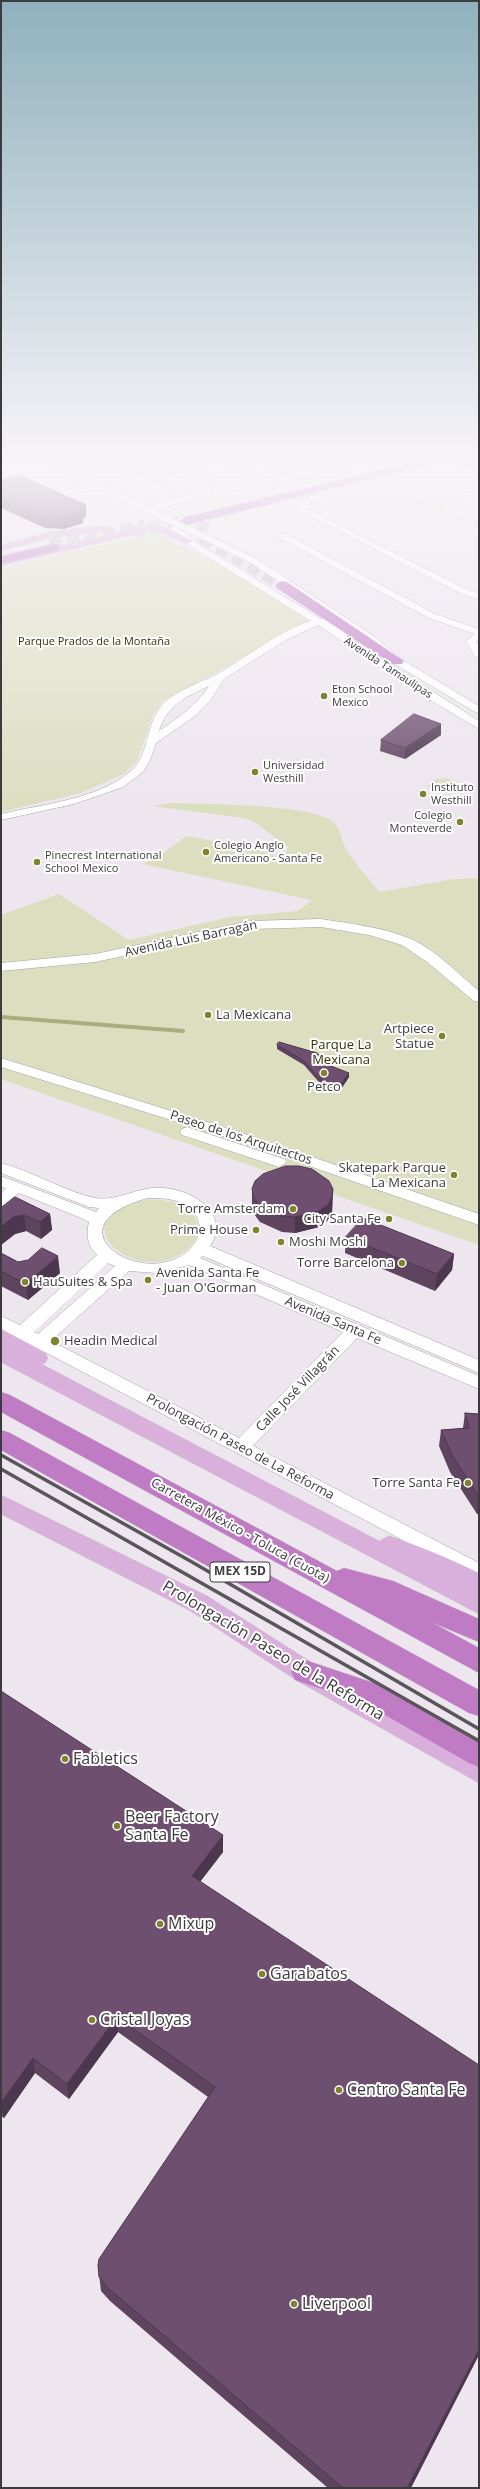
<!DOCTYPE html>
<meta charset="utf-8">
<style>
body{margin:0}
#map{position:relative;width:480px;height:2489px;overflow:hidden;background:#eee6ef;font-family:"Open Sans",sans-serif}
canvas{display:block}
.frame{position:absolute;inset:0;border:2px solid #3e3b3e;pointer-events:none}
</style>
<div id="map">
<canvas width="480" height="2489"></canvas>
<div class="frame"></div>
</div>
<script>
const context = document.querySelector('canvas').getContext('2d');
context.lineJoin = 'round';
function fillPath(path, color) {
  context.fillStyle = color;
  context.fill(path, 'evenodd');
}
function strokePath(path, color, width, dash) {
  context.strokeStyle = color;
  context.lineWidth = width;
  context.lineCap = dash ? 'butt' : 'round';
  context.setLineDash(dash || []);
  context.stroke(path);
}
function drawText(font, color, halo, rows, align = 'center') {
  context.font = font + ' "Open Sans",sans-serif';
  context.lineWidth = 4;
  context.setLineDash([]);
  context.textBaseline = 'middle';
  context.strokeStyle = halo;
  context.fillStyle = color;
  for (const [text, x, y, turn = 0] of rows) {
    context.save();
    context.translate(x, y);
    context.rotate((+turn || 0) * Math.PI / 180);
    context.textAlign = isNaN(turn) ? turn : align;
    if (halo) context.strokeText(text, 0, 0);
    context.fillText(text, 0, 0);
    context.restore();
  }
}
fillPath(new Path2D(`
 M479 456V470L452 463Z
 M425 497 431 499 421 504 424 507 442 505C447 518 468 517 479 522V525L434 509 416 506Z
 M156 532 230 570 309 621 163 702 153 715 137 761 124 774 81 793 1 812V568Z
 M446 778 460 783 459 789C449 795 435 795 427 786L436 779Z
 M170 803C202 804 310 804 332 821 340 827 341 837 344 845 352 861 368 877 379 892L454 879 479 878V1245L1 1079V915L59 894 129 940 230 917 298 911 312 900 142 864 160 856 186 836 258 849 277 857 285 855 288 847 253 821 243 818 153 806Z
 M151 1199C162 1200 172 1201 181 1205 200 1214 205 1236 188 1249 134 1293 52 1213 151 1199Z`), '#dcdec0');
strokePath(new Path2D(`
 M1 1017 183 1031`), '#aaad7d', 4);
strokePath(new Path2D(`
 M206 521 202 527 203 539 282 585
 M132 532 186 521
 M50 545 145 525`), '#cbc4cc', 12, [12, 6]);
const minor = new Path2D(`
 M20 455H42L78 473 137 458 141 460 136 463 211 489V493L156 510 255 558 374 636 401 659 479 706V713L475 712 393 663 368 640 249 562 177 527 200 545 321 619C332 619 345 624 352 633L346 636 479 721V729L423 696 318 625 286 640 224 679 210 701 195 716 156 743 150 760 144 771 123 787 74 804 1 820V814C43 804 95 800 130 772 149 757 145 727 160 708 173 690 200 684 219 673 249 656 278 631 311 621L193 548 169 528 174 526 99 489 54 497V493L91 485 32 456 1 467V462ZM127 465 200 491 149 507 84 476ZM209 686C196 706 178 718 159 731 166 706 186 696 209 686Z
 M152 455H164L244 489 237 491Z
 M211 455H222L264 479 289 474 248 455H260L299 472 314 469 285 455H297L323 468 343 464 347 466 300 478 270 483 275 487 271 489Z
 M122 470H128L173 492 166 494 122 474Z
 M457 492 479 493V499L457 496Z
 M318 494 321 495V499L309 503 312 506 307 509 470 591 479 593V599L464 595 295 508 301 505 302 499Z
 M280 534H286L435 614 479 629V640L476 642 479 646V658L475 657 466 641 475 634 429 618 280 538Z
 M321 919C351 924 383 927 411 939 436 950 458 974 479 991V1002L474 1001 427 962 402 945 369 935 321 927 250 929 95 962 1 971V963L95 954 250 921Z
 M1 1058 239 1132 479 1214V1225L229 1138 1 1067Z
 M187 1127 284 1159 287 1162 279 1167 182 1135 180 1132 182 1129Z
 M1 1163C32 1171 66 1192 95 1198 112 1201 130 1192 146 1189 168 1184 199 1194 211 1212 219 1223 217 1236 210 1246L479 1360V1373L203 1256 200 1258 479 1376V1389L357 1338 253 1446 479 1563V1580L1 1329V1316L20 1325 97 1255C87 1245 86 1235 89 1222L81 1218 19 1193 6 1205 1 1206V1193L6 1188 1 1187V1176L96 1212 99 1208 89 1207 1 1173ZM148 1198C156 1198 165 1198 173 1200 199 1206 210 1232 188 1251 142 1291 45 1226 148 1198ZM108 1263 115 1266 38 1334 34 1332ZM189 1265 343 1332 239 1438 51 1341 129 1271 157 1273Z`);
const major = new Path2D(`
 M150 525 165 527 193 541 187 544 159 532 150 531 1 566V560Z
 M101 526 105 527V531L50 538 1 551V545L50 532Z
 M1 1329 45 1353 48 1358 45 1363 41 1364 379 1541 389 1536C420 1546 450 1559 479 1573V1614L1 1362Z
 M1 1495 207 1596 314 1664 479 1757V1783L296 1680 189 1610 1 1514Z`);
const highway = new Path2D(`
 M444 455H465L186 525 180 521 186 517Z
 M54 544 58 545 60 548 58 551 1 564V556Z
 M282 581 287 582 404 661 402 664H392L277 588 276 585Z
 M1 1392 10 1395 337 1571 344 1568 393 1581 479 1619V1642L433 1623 479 1648V1673L1 1412Z
 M1 1430 10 1433 479 1690V1716L469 1713 1 1450Z
 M305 1660 383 1686 479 1739V1767L469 1763 364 1703 295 1680 291 1672 295 1664Z`);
strokePath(minor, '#a79fa7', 1);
strokePath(major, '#c9c8c9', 1);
strokePath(highway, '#c9c8c9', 1);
fillPath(minor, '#fff');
fillPath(major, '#d9b0dc');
fillPath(highway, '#c07bc5');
strokePath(new Path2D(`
 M1 1455 192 1562 479 1729
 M1 1469 479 1741`), '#59565a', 3.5);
fillPath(new Path2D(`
 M1 480 86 505V517L83 518V523L64 529 45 528 1 508Z
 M441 724V735L405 759 380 751 381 740Z
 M277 1045 331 1066 349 1077 339 1092 329 1089 318 1081 304 1065 277 1049Z
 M252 1189H333L332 1213 327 1221 319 1227 295 1233 282 1232 260 1222 254 1214 252 1205Z
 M1 1208 50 1214 52 1230 41 1239 26 1231 15 1234 1 1245Z
 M346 1237 454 1254 452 1270 435 1291 345 1253Z
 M1 1253 18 1262 60 1273 28 1300 1 1286Z
 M465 1413 479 1414V1513L477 1514 450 1472 439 1446 441 1430 463 1428Z
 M1 1691 223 1852 200 1882 411 2488H328L110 2301 101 2291 98 2265 208 2097 118 2032 69 2099 35 2073 4 2118 1 2116Z`), '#5f4460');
fillPath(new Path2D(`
 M86 505V517L83 518V523L64 529 63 517 78 507Z
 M441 724V735L405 759V748Z
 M349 1073V1077L339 1092V1087Z
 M333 1189 332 1213 327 1221 319 1227 295 1233V1217Z
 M50 1214 52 1230 41 1239 40 1222Z
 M24 1215 26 1231 15 1234 1 1245V1227L13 1217Z
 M454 1254 452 1270 435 1291 437 1274Z
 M58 1256 60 1273 28 1300 26 1284Z
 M479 1497V1513L477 1514Z
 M223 1835V1852L192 1892V1876Z
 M117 2017 118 2032 69 2099 67 2084Z
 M33 2058 35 2073 4 2118 1 2103Z
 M479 2349V2355L411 2488H407Z`), '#4d374e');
const building = new Path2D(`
 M19 475 86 505 78 507 82 511 63 517 44 516 1 497V480Z
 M414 714 441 724 405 748 381 740Z
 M279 1042 317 1053 331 1066 349 1073 339 1087 329 1084 318 1077 304 1061 277 1045Z
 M286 1166H299L312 1169 329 1181 333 1189 332 1197 328 1205 319 1211 295 1217 282 1216 260 1206 254 1198 252 1189 255 1181 263 1174Z
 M15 1197 50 1214 40 1222 24 1215 13 1217 1 1227V1208Z
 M363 1218 454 1254 437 1274 346 1237Z
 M42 1248 58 1256 26 1284 1 1271V1253L18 1262 28 1260Z
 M465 1413 479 1414V1497L452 1455 441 1430 469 1428Z
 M1 1691 223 1835 192 1876 479 2065V2349L407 2488H343L108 2288 99 2277 98 2265 99 2259 215 2087 117 2017 67 2084 33 2058 1 2103Z`);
fillPath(building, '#6e4f70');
strokePath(building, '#4d374e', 1);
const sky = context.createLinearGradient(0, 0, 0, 804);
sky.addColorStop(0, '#8fb1bd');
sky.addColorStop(0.57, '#f7f4f8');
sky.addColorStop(1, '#f7f4f800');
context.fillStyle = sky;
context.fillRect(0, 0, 480, 804);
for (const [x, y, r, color] of [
 [324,696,4,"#80832d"],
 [255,772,4,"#80832d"],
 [423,794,4,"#80832d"],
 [460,822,4,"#80832d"],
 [206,852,4,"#80832d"],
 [37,862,4,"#80832d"],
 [208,1015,4,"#80832d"],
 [442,1036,4,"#80832d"],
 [324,1073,4,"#80832d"],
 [454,1175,4,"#80832d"],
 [293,1209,4,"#80832d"],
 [389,1219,4,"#80832d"],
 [256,1230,4,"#80832d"],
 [281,1242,4,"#80832d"],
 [402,1263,4,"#80832d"],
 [148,1280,4,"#80832d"],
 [25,1282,4,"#80832d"],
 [55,1341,5,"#80832d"],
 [468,1483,4,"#80832d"],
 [65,1759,4,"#80832d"],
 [117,1826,4,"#80832d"],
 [160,1924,4,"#80832d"],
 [262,1974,4,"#80832d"],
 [92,2020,4,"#80832d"],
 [339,2090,4,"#80832d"],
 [294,2304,4,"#80832d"]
]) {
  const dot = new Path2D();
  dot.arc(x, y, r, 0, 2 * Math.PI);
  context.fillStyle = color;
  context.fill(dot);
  strokePath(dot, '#fff', 1.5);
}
drawText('11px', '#31320b', '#fff', [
 ["Parque Prados de la Montaña",94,642]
]);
drawText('11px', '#3e3b3e', '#fff', [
 ["Avenida Tamaulipas",388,668,33]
]);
drawText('11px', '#3e3b3e', '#fff', [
 ["Eton School",332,690],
 ["Mexico",332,703],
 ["Universidad",263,766],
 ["Westhill",263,779],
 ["Instituto",431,788],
 ["Westhill",431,801],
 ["Colegio",452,816,"right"],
 ["Monteverde",452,829,"right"],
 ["Colegio Anglo",214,846],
 ["Americano - Santa Fe",214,859],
 ["Pinecrest International",45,856],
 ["School Mexico",45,869]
], 'left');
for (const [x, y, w] of [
 [240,1572,60]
]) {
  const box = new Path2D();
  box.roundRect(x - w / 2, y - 10, w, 20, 3);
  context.fillStyle = '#fff';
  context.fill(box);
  strokePath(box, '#3e3b3e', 1);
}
drawText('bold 12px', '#3e3b3e', null, [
 ["MEX 15D",240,1572]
]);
drawText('13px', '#3e3b3e', '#fff', [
 ["Avenida Luis Barragán",191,939,-12],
 ["Paseo de los Arquitectos",241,1138,18],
 ["Avenida Santa Fe",333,1321,23],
 ["Calle José Villagrán",298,1389,-46],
 ["Prolongación Paseo de La Reforma",240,1447,28],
 ["Carretera México - Toluca (Cuota)",240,1531,29]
]);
drawText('13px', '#3e3b3e', '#fff', [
 ["La Mexicana",216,1015,"left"],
 ["Artpiece",434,1029],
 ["Statue",434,1044],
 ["Petco",324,1087,"center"],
 ["Skatepark Parque",446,1168],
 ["La Mexicana",446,1183],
 ["Torre Amsterdam",285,1209],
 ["City Santa Fe",381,1219],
 ["Prime House",248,1230],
 ["Moshi Moshi",289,1242,"left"],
 ["Torre Barcelona",394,1263],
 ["Avenida Santa Fe",156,1273,"left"],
 ["- Juan O'Gorman",156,1288,"left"],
 ["HauSuites & Spa",33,1282,"left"],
 ["Headin Medical",64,1341,"left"],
 ["Torre Santa Fe",460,1483]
], 'right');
drawText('13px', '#31320b', '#fff', [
 ["Parque La",341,1045],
 ["Mexicana",341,1060]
]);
drawText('16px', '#3e3b3e', '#fff', [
 ["Prolongación Paseo de la Reforma",273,1651,31]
]);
drawText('16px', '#3e3b3e', '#fff', [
 ["Fabletics",73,1759],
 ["Beer Factory",125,1817],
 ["Santa Fe",125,1835],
 ["Mixup",168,1924],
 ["Garabatos",270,1974],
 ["Cristal Joyas",100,2020],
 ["Centro Santa Fe",347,2090],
 ["Liverpool",302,2304]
], 'left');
</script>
